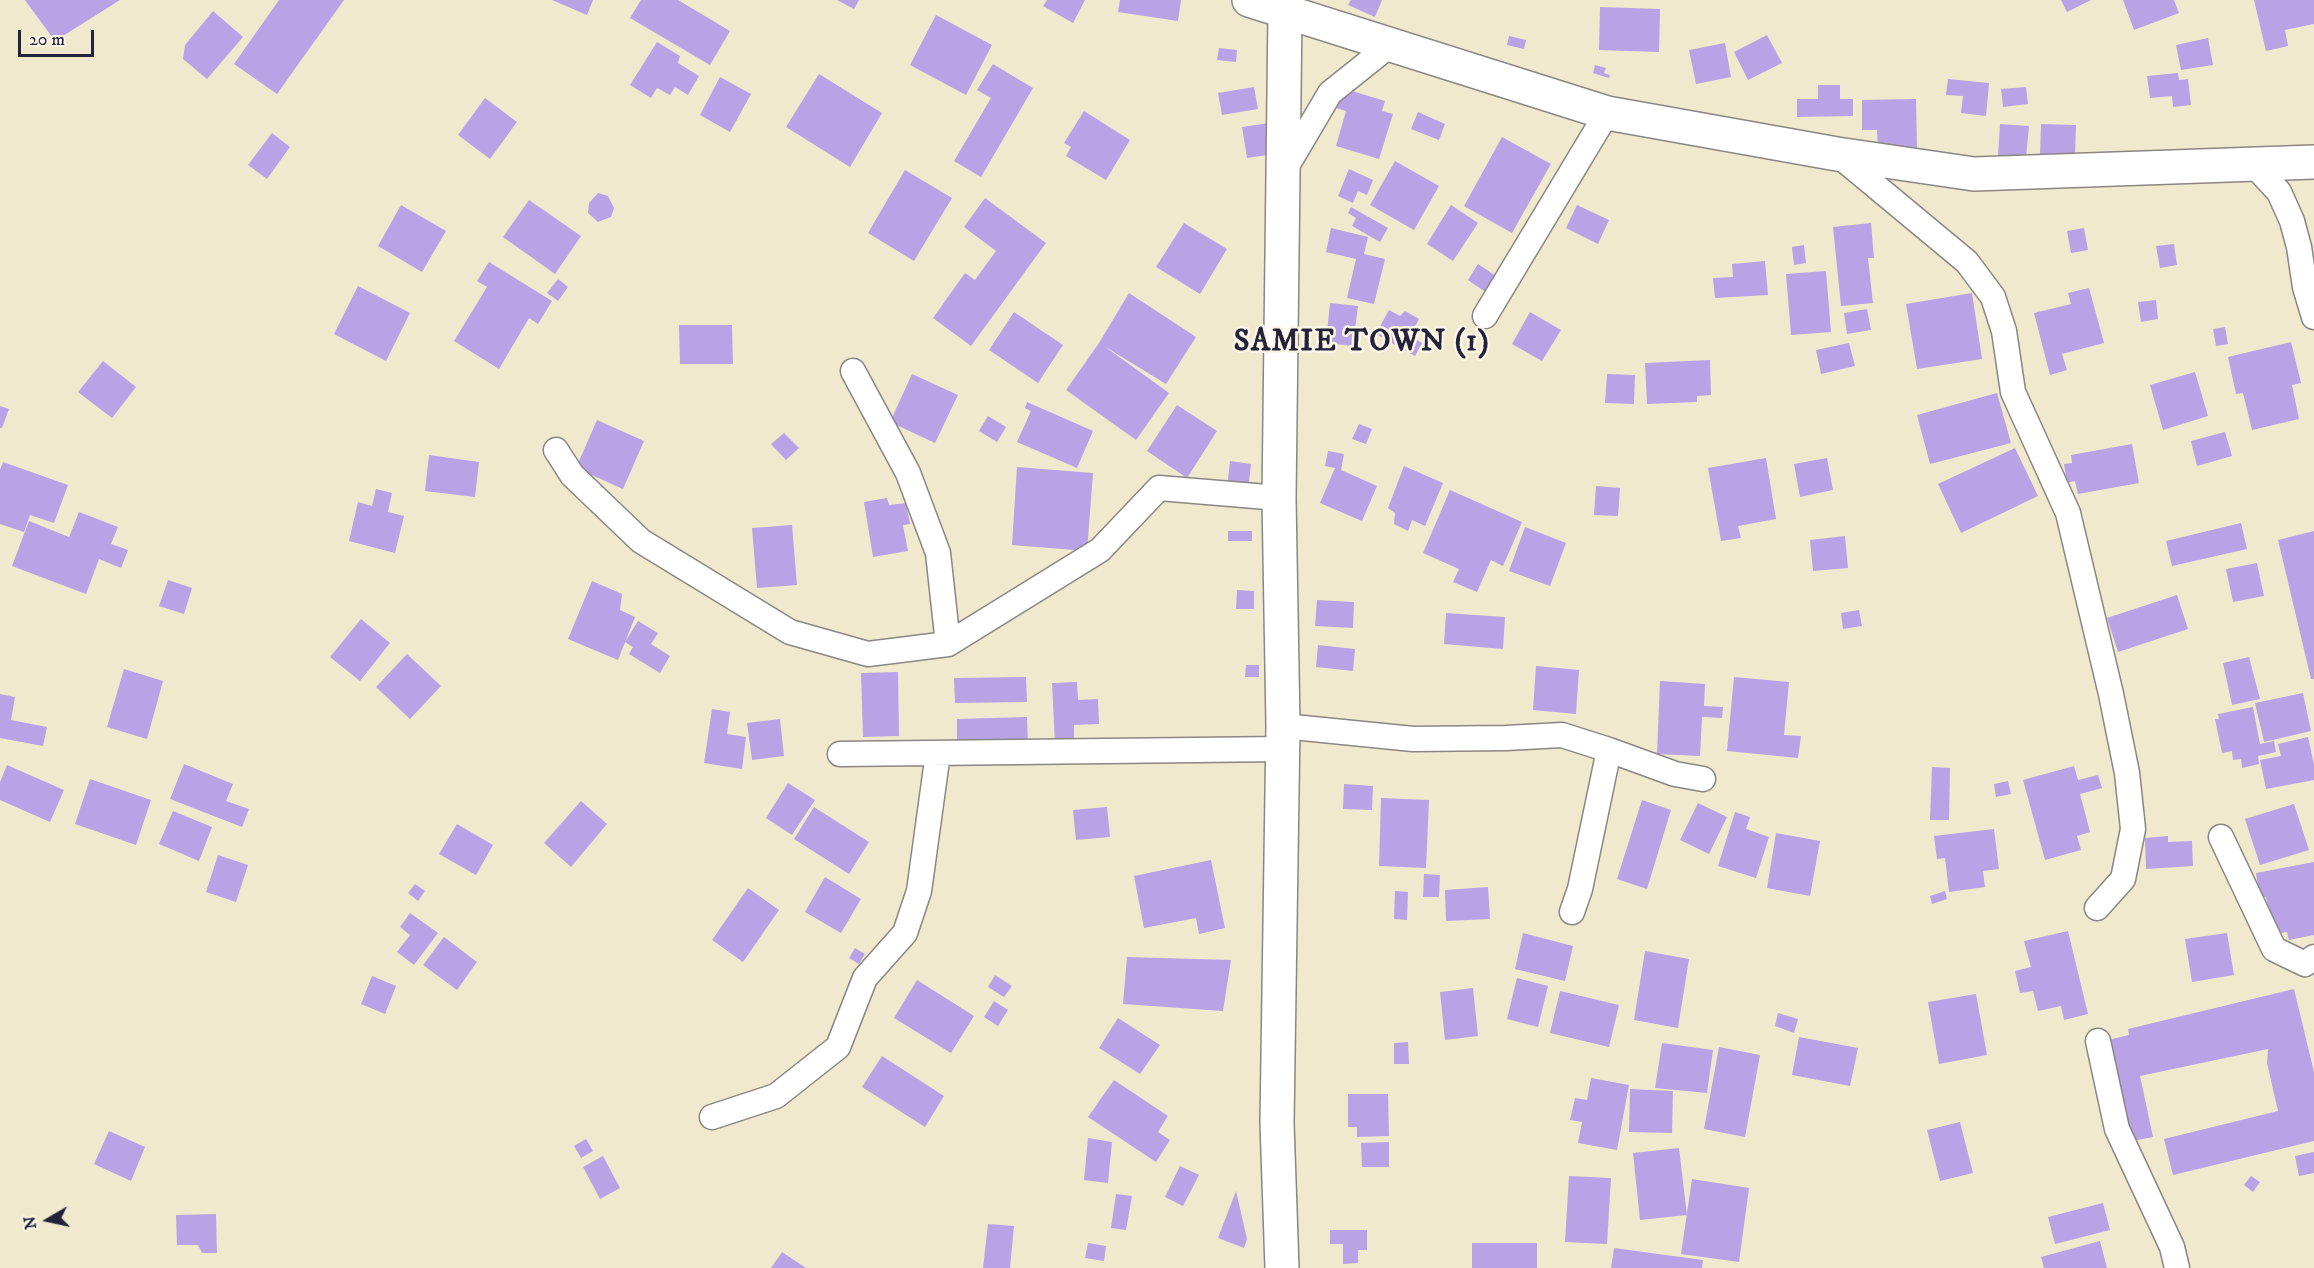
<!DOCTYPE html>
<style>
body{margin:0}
#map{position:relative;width:2314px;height:1268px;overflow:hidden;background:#f1e9cd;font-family:"IM FELL DW Pica",serif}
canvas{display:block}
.north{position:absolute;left:18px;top:1190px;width:60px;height:60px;-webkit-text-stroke:4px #fcf5e5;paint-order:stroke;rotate:261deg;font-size:16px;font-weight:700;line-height:24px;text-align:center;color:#22223b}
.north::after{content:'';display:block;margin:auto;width:21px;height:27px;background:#22223b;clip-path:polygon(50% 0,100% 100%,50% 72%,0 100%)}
.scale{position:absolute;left:18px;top:30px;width:76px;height:27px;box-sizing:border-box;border:3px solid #22223b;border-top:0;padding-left:8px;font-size:18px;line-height:21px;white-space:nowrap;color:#22223b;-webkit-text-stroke:4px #fcf5e5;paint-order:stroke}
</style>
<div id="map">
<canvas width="2314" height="1268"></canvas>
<div class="north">N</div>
<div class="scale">20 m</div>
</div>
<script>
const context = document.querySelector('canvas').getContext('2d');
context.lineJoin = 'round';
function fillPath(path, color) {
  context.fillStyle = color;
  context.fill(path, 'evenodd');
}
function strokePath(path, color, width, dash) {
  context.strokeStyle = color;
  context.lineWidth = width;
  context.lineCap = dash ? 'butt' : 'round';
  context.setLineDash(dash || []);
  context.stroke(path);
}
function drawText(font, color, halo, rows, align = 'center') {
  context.font = font + ' "IM FELL DW Pica",serif';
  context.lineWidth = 5;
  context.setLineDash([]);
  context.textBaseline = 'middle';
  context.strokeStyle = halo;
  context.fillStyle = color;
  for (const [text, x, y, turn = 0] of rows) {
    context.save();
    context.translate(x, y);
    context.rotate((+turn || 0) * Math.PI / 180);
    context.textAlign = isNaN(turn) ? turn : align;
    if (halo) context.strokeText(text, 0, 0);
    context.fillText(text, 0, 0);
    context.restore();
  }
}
fillPath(new Path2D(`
 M25 0H120L55 41Z
 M279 0H344L277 94 234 64Z
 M552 0H593L587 15Z
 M641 0H678L730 31 710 65 630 18Z
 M837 0H859L854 9Z
 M1047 0H1085L1073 23 1043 6Z
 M1120 0H1181L1178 21 1118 12Z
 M1351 0H1382L1375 17 1348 5Z
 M2061 0H2091L2067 12Z
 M2123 0H2174L2179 13 2134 30Z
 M2254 0H2314V24L2285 30 2288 46 2266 51Z
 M1600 7 1660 9 1659 52 1599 50Z
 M213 11 243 37 207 79 183 59 185 45Z
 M936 15 992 45 966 95 910 65Z
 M1767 35 1782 63 1748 80 1734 52Z
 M1509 36 1526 40 1524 49 1507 45Z
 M2208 38 2213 65 2181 70 2176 45Z
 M657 42 680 56 678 63 699 76 688 95 675 87 670 95 657 88 651 98 630 85Z
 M1725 43 1731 77 1696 84 1689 50Z
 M1219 48 1237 50 1236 62 1217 60Z
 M993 64 1033 88 981 177 954 161 991 98 977 90Z
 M1595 65 1606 68 1604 73 1610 75 1609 78 1593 73Z
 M2178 73 2179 80 2188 79 2191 105 2173 107 2172 96 2150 98 2147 76Z
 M819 74 882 113 850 167 786 127Z
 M720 77 751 94 730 132 700 115Z
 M1948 79 1989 83 1986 116 1961 113 1963 96 1946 95Z
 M1818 85H1840V99H1853V116L1797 117V99H1818Z
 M1254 87 1258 109 1222 115 1218 93Z
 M2026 87 2028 104 2003 107 2001 89Z
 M1342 88 1385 101 1382 111 1393 114 1379 159 1336 146 1346 111 1336 108Z
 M485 98 517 122 490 159 458 135Z
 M1916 99 1917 150 1878 151 1877 130H1862V100Z
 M1084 111 1130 140 1106 180 1066 156 1071 147 1064 143Z
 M1418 112 1445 124 1439 140 1411 129Z
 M1269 123 1274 154 1247 158 1242 127Z
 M2000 124 2029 126 2026 158 1998 156Z
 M2041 124 2076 125 2075 157 2040 156Z
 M272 133 290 147 267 179 248 165Z
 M1502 137 1551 164 1512 233 1464 206Z
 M1395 161 1439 186 1414 230 1370 205Z
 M1349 169 1373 180 1367 195 1358 191 1353 203 1338 196Z
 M905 170 952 198 914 261 868 233Z
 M598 193 608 196 614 208 611 217 598 222 588 213 589 203Z
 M985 198 1046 243 971 346 933 318 965 273 975 280 996 251 964 227Z
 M529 200 581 236 555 274 503 237Z
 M401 205 446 231 422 272 378 246Z
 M1451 205 1478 223 1453 261 1427 244Z
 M1577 205 1609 220 1598 244 1566 228Z
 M1351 207 1388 228 1380 242 1352 226 1356 218 1348 213Z
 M1184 223 1227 249 1200 294 1156 267Z
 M1871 223 1874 258H1868L1873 303 1841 306 1833 227Z
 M1331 228 1368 237 1364 254 1385 259 1374 304 1347 298 1356 259 1326 252Z
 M2084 228 2088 250 2071 253 2067 231Z
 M2174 244 2177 265 2160 268 2156 246Z
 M1804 245 1806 263 1794 265 1792 247Z
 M1765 261 1768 295 1715 298 1713 278 1733 277 1732 264Z
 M489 262 552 301 538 324 529 318 499 369 454 341 487 287 477 281Z
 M1478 264 1505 282 1494 298 1468 280Z
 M1826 271 1831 332 1791 335 1786 274Z
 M558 279 568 287 558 301 547 293Z
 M358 286 410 313 386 361 334 334Z
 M2089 288 2104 343 2062 354 2067 370 2050 375 2034 313 2071 304 2068 293Z
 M1129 293 1196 337 1166 384 1104 346 1169 393 1136 440 1066 390 1099 343Z
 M1972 293 1982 359 1917 369 1906 304Z
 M2156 300 2158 319 2141 322 2138 302Z
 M1330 303 1358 306 1353 346 1326 343Z
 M1867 309 1871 330 1847 334 1844 313Z
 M1389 310 1400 316 1405 311 1419 319 1410 336 1422 343 1415 356 1376 334Z
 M1014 312 1063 345 1038 383 989 350Z
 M1530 312 1561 330 1542 361 1512 344Z
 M679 325H732L733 364H680Z
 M2225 327 2228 344 2216 346 2213 329Z
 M2291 342 2301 383 2292 385 2299 419 2252 430 2243 393 2236 394 2228 357Z
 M1849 343 1855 366 1821 374 1816 350Z
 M1710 360 1711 395 1697 396V402L1647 404 1645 363Z
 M103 361 136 387 112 418 78 392Z
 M2195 372 2208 416 2163 430 2150 385Z
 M912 374 958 395 935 443 890 422Z
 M1607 374 1635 375 1634 404 1605 403Z
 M1997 393 2011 443 1930 464 1917 415Z
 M1027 402 1093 431 1077 468 1017 442 1031 411 1025 408Z
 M1177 405 1217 431 1187 478 1147 451Z
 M0 406 9 409 2 428H0Z
 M988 416 1006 427 997 442 979 431Z
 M597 420 644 441 623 489 576 468Z
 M1359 424 1372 429 1366 444 1352 439Z
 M2225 432 2232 456 2197 466 2191 441Z
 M784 433 799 448 786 460 771 444Z
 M2132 444 2139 483 2078 494 2075 481 2067 483 2064 464 2072 463 2071 455Z
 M2015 448 2038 496 1961 533 1938 484Z
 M1328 451 1344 454 1341 470 1377 486 1362 521 1320 503 1335 468 1325 466Z
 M429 455 479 462 475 497 425 491Z
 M1766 458 1776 519 1738 526 1741 538 1721 541 1708 468Z
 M1827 458 1833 490 1800 497 1794 464Z
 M1230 461 1251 464 1248 491 1227 488Z
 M3 462 68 485 54 523 30 515 24 532 0 524V470Z
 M1404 466 1443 483 1425 526 1412 520 1408 531 1394 524 1395 513 1388 508Z
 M1017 467 1093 473 1087 551 1012 545Z
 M1596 486 1620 488 1618 516 1594 515Z
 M376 489 392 493 388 512 404 516 395 553 349 541 358 502 372 506Z
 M1450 490 1522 522 1503 566 1491 560 1477 592 1453 582 1459 569 1423 553Z
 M887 498 889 505 906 503 910 524 903 525 908 551 873 557 864 502Z
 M79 512 118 527 111 544 128 550 121 568 99 559 86 594 12 566 29 521 69 537Z
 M2241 523 2247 549 2172 566 2166 541Z
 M792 525 797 585 757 588 752 528Z
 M1525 527 1566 543 1550 586 1509 571Z
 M1228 531H1252V541H1228Z
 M2314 531V679H2311L2278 540Z
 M1845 536 1848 568 1813 571 1810 540Z
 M2257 563 2264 596 2233 602 2226 569Z
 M168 580 192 588 184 614 159 606Z
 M592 581 622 594 620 610 635 617 618 660 568 639Z
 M1237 590 1254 591V609H1236Z
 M2177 595 2188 629 2118 652 2107 618Z
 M1317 600 1354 602 1353 628 1315 626Z
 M1859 610 1862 626 1843 629 1841 613Z
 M1446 613 1505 617 1503 649 1444 644Z
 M361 619 390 643 360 681 330 657Z
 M638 621 658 633 651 644 670 656 660 673 629 654 633 647 625 642Z
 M1318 645 1355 649 1353 671 1316 667Z
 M407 654 441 686 410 719 376 687Z
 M2249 657 2260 699 2232 705 2223 663Z
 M1246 665H1259V677H1245Z
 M1536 666 1579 670 1576 714 1533 710Z
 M124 669 163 681 147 739 107 727Z
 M898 672 899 736 863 737 861 673Z
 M1026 677 1027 702 955 703 954 678Z
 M1734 677 1789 682 1784 735 1801 736 1798 758 1727 751Z
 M1660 681 1705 684 1704 706 1723 707 1722 718 1702 717 1700 756 1657 754Z
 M1077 682 1078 700 1098 699 1099 724 1074 725V744L1055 745 1052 683Z
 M2303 693 2311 731 2264 742 2255 703Z
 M0 694 15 697 11 720 47 727 43 746 0 738Z
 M2253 707 2260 744 2274 741 2276 752 2258 756 2259 764 2242 768 2241 759 2233 760 2232 751 2222 753 2215 719H2219L2218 714Z
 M712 709 730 712 727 734 746 737 742 769 704 763Z
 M1027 717 1028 744 957 745V719Z
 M780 719 784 756 752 760 747 723Z
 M2308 737 2314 765V780L2266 789 2260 760 2281 756 2278 744Z
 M184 764 233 784 226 801 249 809 242 827 170 799Z
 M7 765 64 790 50 822 0 800V782Z
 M2074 766 2078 780 2098 775 2102 788 2080 794 2090 832 2077 836 2081 850 2045 860 2023 780Z
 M1932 767 1950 768 1949 820H1930Z
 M90 779 151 800 136 845 75 824Z
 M2008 781 2011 794 1996 797 1994 784Z
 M788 783 815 800 792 835 766 818Z
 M1344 784 1373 786 1372 810 1343 809Z
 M1381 798 1429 800 1426 868 1379 866Z
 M1642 800 1671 810 1647 889 1617 879Z
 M581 801 607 824 571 867 544 843Z
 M1698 803 1727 817 1709 854 1680 840Z
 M2294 804 2309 850 2260 865 2245 819Z
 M814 807 869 842 849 874 794 839Z
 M1107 807 1110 837 1076 840 1073 810Z
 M173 811 212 827 199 861 159 844Z
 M1735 812 1750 817 1746 829 1769 837 1756 878 1718 866Z
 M457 824 493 845 476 875 439 854Z
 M1994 829 1999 869 1983 871 1985 887 1949 892 1945 858 1937 859 1934 836Z
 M1776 833 1820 841 1810 896 1767 888Z
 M2168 836V842L2192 841 2193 866 2146 869 2145 838Z
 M218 855 248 865 236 902 206 892Z
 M1211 860 1225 928 1199 934 1196 918 1144 928 1134 876Z
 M2314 862V935L2289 940 2287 932 2273 934 2266 897 2260 898 2256 873Z
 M1424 874 1440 875 1439 897H1423Z
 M825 877 861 899 841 933 805 912Z
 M415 884 425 891 418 901 408 893Z
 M1488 887 1490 919 1446 921 1445 890Z
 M748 888 779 910 743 962 712 940Z
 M1395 891 1408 892 1407 920 1394 919Z
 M1945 891 1947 899 1932 904 1930 896Z
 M410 913 438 933 414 965 397 952 410 935 400 927Z
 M2068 931 2088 1014 2064 1020 2061 1006 2038 1011 2033 991 2020 993 2015 971 2031 967 2024 941Z
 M1523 933 1573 946 1565 981 1515 969Z
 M2227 933 2234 975 2192 982 2185 939Z
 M444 937 477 962 457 990 423 965Z
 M855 948 865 954 859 964 849 958Z
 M1645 951 1689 959 1678 1028 1634 1020Z
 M1127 957 1231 960 1223 1011 1123 1004Z
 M995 975 1012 986 1004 997 988 987Z
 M372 976 396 986 385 1014 361 1004Z
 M1517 978 1548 986 1538 1027 1507 1019Z
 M917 980 974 1016 951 1053 894 1018Z
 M1473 988 1478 1036 1445 1040 1440 992Z
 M2294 989 2314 1072V1141L2173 1175 2164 1139 2278 1111 2267 1063 2268 1049 2140 1076 2153 1137 2127 1142 2104 1041 2129 1035 2128 1029Z
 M1560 991 1619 1005 1609 1047 1550 1033Z
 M1976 994 1987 1055 1939 1064 1928 1002Z
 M994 1001 1008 1010 998 1026 984 1017Z
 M1778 1013 1798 1019 1794 1033 1775 1026Z
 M1118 1018 1160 1045 1140 1074 1099 1048Z
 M1799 1037 1858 1048 1850 1086 1792 1075Z
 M1408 1042 1409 1064H1394V1043Z
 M1662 1043 1713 1050 1707 1093 1655 1088Z
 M1719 1047 1760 1055 1745 1137 1704 1129Z
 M882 1056 944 1096 925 1127 862 1087Z
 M1591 1078 1629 1085 1617 1150 1578 1143 1582 1122 1570 1120 1575 1098 1587 1100Z
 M1114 1080 1168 1116 1158 1132 1170 1140 1156 1162 1088 1117Z
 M1630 1089 1673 1091 1672 1133 1629 1132Z
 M1348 1094H1388L1389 1136 1357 1137V1127H1348Z
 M1960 1122 1973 1173 1940 1181 1927 1130Z
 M109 1131 145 1147 131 1181 94 1164Z
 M1088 1138 1112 1142 1108 1183 1084 1180Z
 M586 1139 593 1151 581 1158 574 1146Z
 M1389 1142V1167H1362L1361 1143Z
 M1679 1148 1687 1215 1640 1220 1633 1153Z
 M2314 1152V1173L2299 1176 2295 1156Z
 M603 1156 620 1188 600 1199 583 1167Z
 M1180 1166 1199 1175 1183 1206 1165 1197Z
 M1569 1176 1611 1178 1607 1244 1565 1242Z
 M2251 1176 2260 1182 2253 1192 2244 1185Z
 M1692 1179 1749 1188 1739 1262 1681 1254Z
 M1236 1191 1247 1239 1244 1248 1218 1238Z
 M1116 1194 1132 1196 1126 1230 1111 1228Z
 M2103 1203 2110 1230 2055 1244 2048 1217Z
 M216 1214 217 1253H202L198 1245H177L176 1215Z
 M988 1224 1014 1226 1010 1268H983Z
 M1330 1230H1367V1250H1358V1263L1343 1264V1244H1330Z
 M2100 1241 2107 1268H2044L2041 1257Z
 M1088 1243 1106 1246 1104 1261 1085 1258Z
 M1472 1243H1537V1268H1472Z
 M1614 1248 1703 1260 1702 1268H1611Z
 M782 1252 806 1268H771Z`), '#b9a2e6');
const street = new Path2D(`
 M1837 154 1967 262 1993 297 2004 331 2013 392 2068 513 2111 694 2127 773 2133 829 2123 879 2097 908
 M2253 164 2279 192 2292 221 2299 247 2305 287 2314 317
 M1284 171 1330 93 1390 45
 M1485 316 1607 113
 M853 371 908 473 938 553 948 644
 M556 450 572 475 641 541 790 632 868 654 948 644 1100 550 1159 488 1279 498
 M1283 726 1413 739 1506 738 1562 735 1609 750 1580 889 1572 912
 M1609 750 1675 774 1703 779
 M840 754 1283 749
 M2221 837 2274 949 2305 964 2314 957
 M2098 1041 2117 1129 2172 1247 2177 1268
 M712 1117 776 1096 838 1047 865 978 905 933 919 891 938 753`);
const secondary = new Path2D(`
 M1249 0 1607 113 1837 154 1974 174 2314 162
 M1282 1268 1277 1123 1283 726 1279 498 1285 12`);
strokePath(street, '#8a8684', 27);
strokePath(secondary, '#8a8684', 36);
strokePath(street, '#fff', 24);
strokePath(secondary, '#fff', 33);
context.letterSpacing = '1.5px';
drawText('bold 30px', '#22223b', '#fcf5e5', [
 ["SAMIE TOWN (1)",1362,344]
]);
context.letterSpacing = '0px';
</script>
